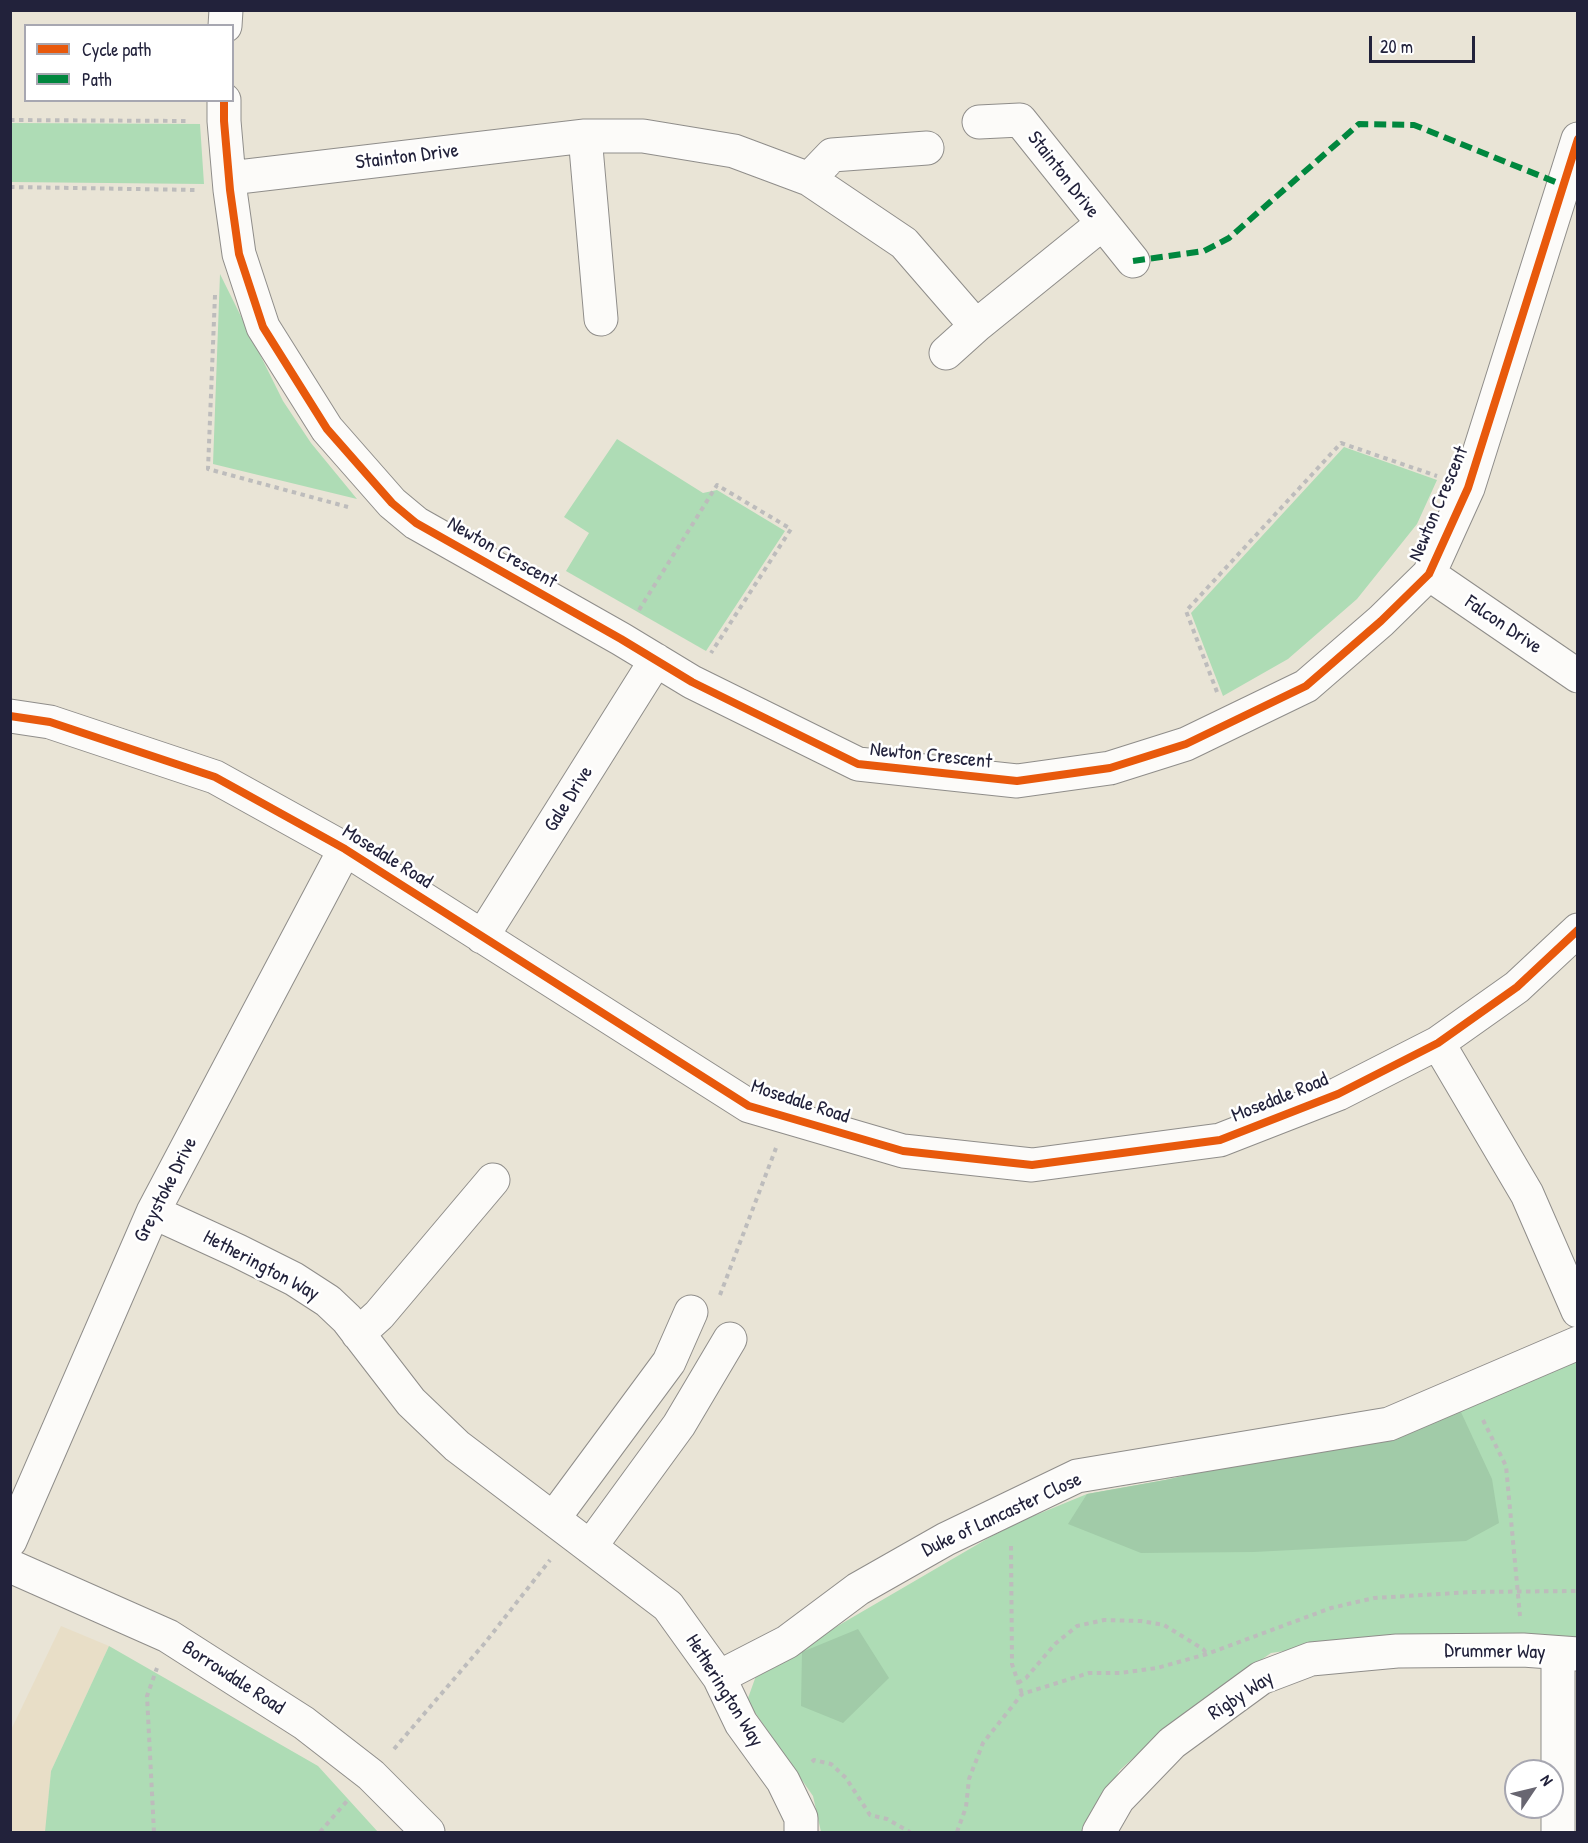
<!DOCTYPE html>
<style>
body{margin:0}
#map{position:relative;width:1588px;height:1843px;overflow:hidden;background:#e9e4d6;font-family:"Patrick Hand",sans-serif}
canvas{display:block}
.frame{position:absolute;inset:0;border:12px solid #22223b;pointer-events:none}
.legend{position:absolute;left:24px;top:24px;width:210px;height:78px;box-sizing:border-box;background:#fff;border:2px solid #a7a7b1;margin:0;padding:8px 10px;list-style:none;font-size:18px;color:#22223b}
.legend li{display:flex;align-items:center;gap:12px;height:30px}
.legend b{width:30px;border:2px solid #a7a7b1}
.north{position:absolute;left:1504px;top:1759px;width:60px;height:60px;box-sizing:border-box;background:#fff;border:2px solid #a7a7b1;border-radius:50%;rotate:55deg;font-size:16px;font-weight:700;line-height:24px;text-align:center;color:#22223b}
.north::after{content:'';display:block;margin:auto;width:21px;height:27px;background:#686671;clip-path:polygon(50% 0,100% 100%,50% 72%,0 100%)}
.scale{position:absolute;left:1369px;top:36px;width:106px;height:27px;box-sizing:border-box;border:3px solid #22223b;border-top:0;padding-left:8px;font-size:18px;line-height:21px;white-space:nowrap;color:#22223b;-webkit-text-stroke:4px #fff;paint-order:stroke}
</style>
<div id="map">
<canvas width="1588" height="1843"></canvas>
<div class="frame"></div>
<ul class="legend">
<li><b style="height:8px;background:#e8590c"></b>Cycle path</li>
<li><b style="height:8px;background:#00873e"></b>Path</li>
</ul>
<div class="north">N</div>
<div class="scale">20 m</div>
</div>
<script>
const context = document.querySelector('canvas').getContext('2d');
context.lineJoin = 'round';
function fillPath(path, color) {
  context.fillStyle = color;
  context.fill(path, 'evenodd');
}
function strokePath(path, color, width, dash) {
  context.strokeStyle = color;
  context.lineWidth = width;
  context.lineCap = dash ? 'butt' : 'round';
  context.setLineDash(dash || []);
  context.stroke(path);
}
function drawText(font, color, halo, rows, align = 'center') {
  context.font = font + ' "Patrick Hand",sans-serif';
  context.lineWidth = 5;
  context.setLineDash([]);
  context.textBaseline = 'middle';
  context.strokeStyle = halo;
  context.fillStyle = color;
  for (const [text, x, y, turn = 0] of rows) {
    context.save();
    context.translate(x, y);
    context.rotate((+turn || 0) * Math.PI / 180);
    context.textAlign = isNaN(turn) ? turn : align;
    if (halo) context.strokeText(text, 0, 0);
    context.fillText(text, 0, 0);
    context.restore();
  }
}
fillPath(new Path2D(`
 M61 1626 109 1646 51 1771 46 1832H11L10 1732Z`), '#e8dec7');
fillPath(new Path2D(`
 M11 123 200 124 204 184 11 182Z
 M220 274 283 401 311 443 357 499 213 464Z
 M617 439 703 493 717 490 785 531 706 651 566 571 589 533 564 517Z
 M1344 447 1437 480 1417 524 1357 599 1288 659 1223 696 1191 613Z
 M1577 1357V1640L1392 1635 1271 1653 1178 1718 1120 1770 1082 1832H821L813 1796 747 1701 757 1673 1009 1526 1087 1494 1165 1480 1301 1451Z
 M109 1646 318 1766 378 1832H45L51 1771Z`), '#aedcb5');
fillPath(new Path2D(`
 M1460 1410 1492 1479 1499 1523 1466 1541 1254 1552 1141 1553 1068 1524 1087 1494 1165 1480 1301 1451Z
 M858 1629 889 1678 843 1723 801 1706 802 1652Z`), '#a1cba8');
const street = new Path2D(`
 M225 26 226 10
 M224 100V121L230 190 239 254 263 327 327 429 392 503 416 523 621 639 692 682 858 764 1017 781 1110 768 1186 744 1306 686 1381 621 1429 574 1468 488 1578 139
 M979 122 1020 120 1133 261
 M585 136 601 319
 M230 178 585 136H643L734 151 809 179 904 243 976 326
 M809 179 832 155 927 148
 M946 353 976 326 1102 224
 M1429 574 1578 676
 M10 716 50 722 215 777 345 849 749 1106 903 1151 1032 1165 1220 1140 1338 1094 1438 1043 1517 987 1578 930
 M482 937 656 660
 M1438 1043 1527 1194 1578 1311
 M153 1212 238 1251 294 1279 328 1301 347 1319 411 1402 457 1446 668 1606 719 1677 741 1723 783 1781 801 1818V1832
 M358 1334 379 1315 493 1180
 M553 1519 669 1362 691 1312
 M10 1541 153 1212 345 849
 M590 1547 679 1425 730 1339
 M10 1566 168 1636 304 1723 371 1775 428 1832
 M1558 1653V1832
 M719 1677 787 1642 858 1589 946 1539 1077 1476 1389 1424 1578 1343
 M1099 1832 1118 1799 1172 1743 1261 1678 1311 1659 1397 1651 1523 1650 1578 1654`);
strokePath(street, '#8f8d8a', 35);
strokePath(new Path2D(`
 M10 120 190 121
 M10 187 197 190
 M215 295 208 469 348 507
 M639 610 717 485 791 529 711 653
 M1217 692 1186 611 1341 443 1437 476
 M720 1295 776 1148
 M1483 1420 1506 1466 1520 1616
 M1011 1546 1012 1664 1022 1694
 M1018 1683 1026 1678 1055 1644 1077 1626 1104 1620 1141 1621 1164 1625 1203 1649 1207 1654
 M394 1749 484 1644 550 1560
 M812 1762 814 1760 831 1764 846 1778 870 1815 887 1819 910 1832
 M154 1832 147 1696 157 1668
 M320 1832 347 1801
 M957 1832 966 1807 969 1779 983 1743 1022 1694 1089 1673H1120L1157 1668 1207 1654 1331 1608 1374 1598 1472 1592 1578 1591`), '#bdbcbc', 4, [4.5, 4.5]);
strokePath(street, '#fcfbf9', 33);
strokePath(new Path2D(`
 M1133 261 1204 251 1229 238 1359 124 1414 125 1563 185`), '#00873e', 6, [12, 6]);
strokePath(new Path2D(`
 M224 100V121L230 190 239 254 263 327 327 429 392 503 416 523 621 639 692 682 858 764 1017 781 1110 768 1186 744 1306 686 1381 621 1429 574 1468 488 1578 139
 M10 716 50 722 215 777 345 849 749 1106 903 1151 1032 1165 1220 1140 1338 1094 1438 1043 1517 987 1578 930`), '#e8590c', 8);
drawText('20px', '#22223b', '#fff', [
 ["Stainton Drive",407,157,-7],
 ["Stainton Drive",1063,175,52],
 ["Newton Crescent",1439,504,-67],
 ["Newton Crescent",502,553,30],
 ["Falcon Drive",1503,625,34],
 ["Newton Crescent",931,756,6],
 ["Gale Drive",569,799,-58],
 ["Mosedale Road",387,857,32],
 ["Mosedale Road",1280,1098,-22],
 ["Mosedale Road",800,1102,18],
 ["Greystoke Drive",166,1190,-63],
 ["Hetherington Way",261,1266,28],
 ["Duke of Lancaster Close",1002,1515,-25],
 ["Drummer Way",1495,1652,1],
 ["Borrowdale Road",233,1678,33],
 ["Hetherington Way",724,1691,58],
 ["Rigby Way",1241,1696,-33]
]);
</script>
